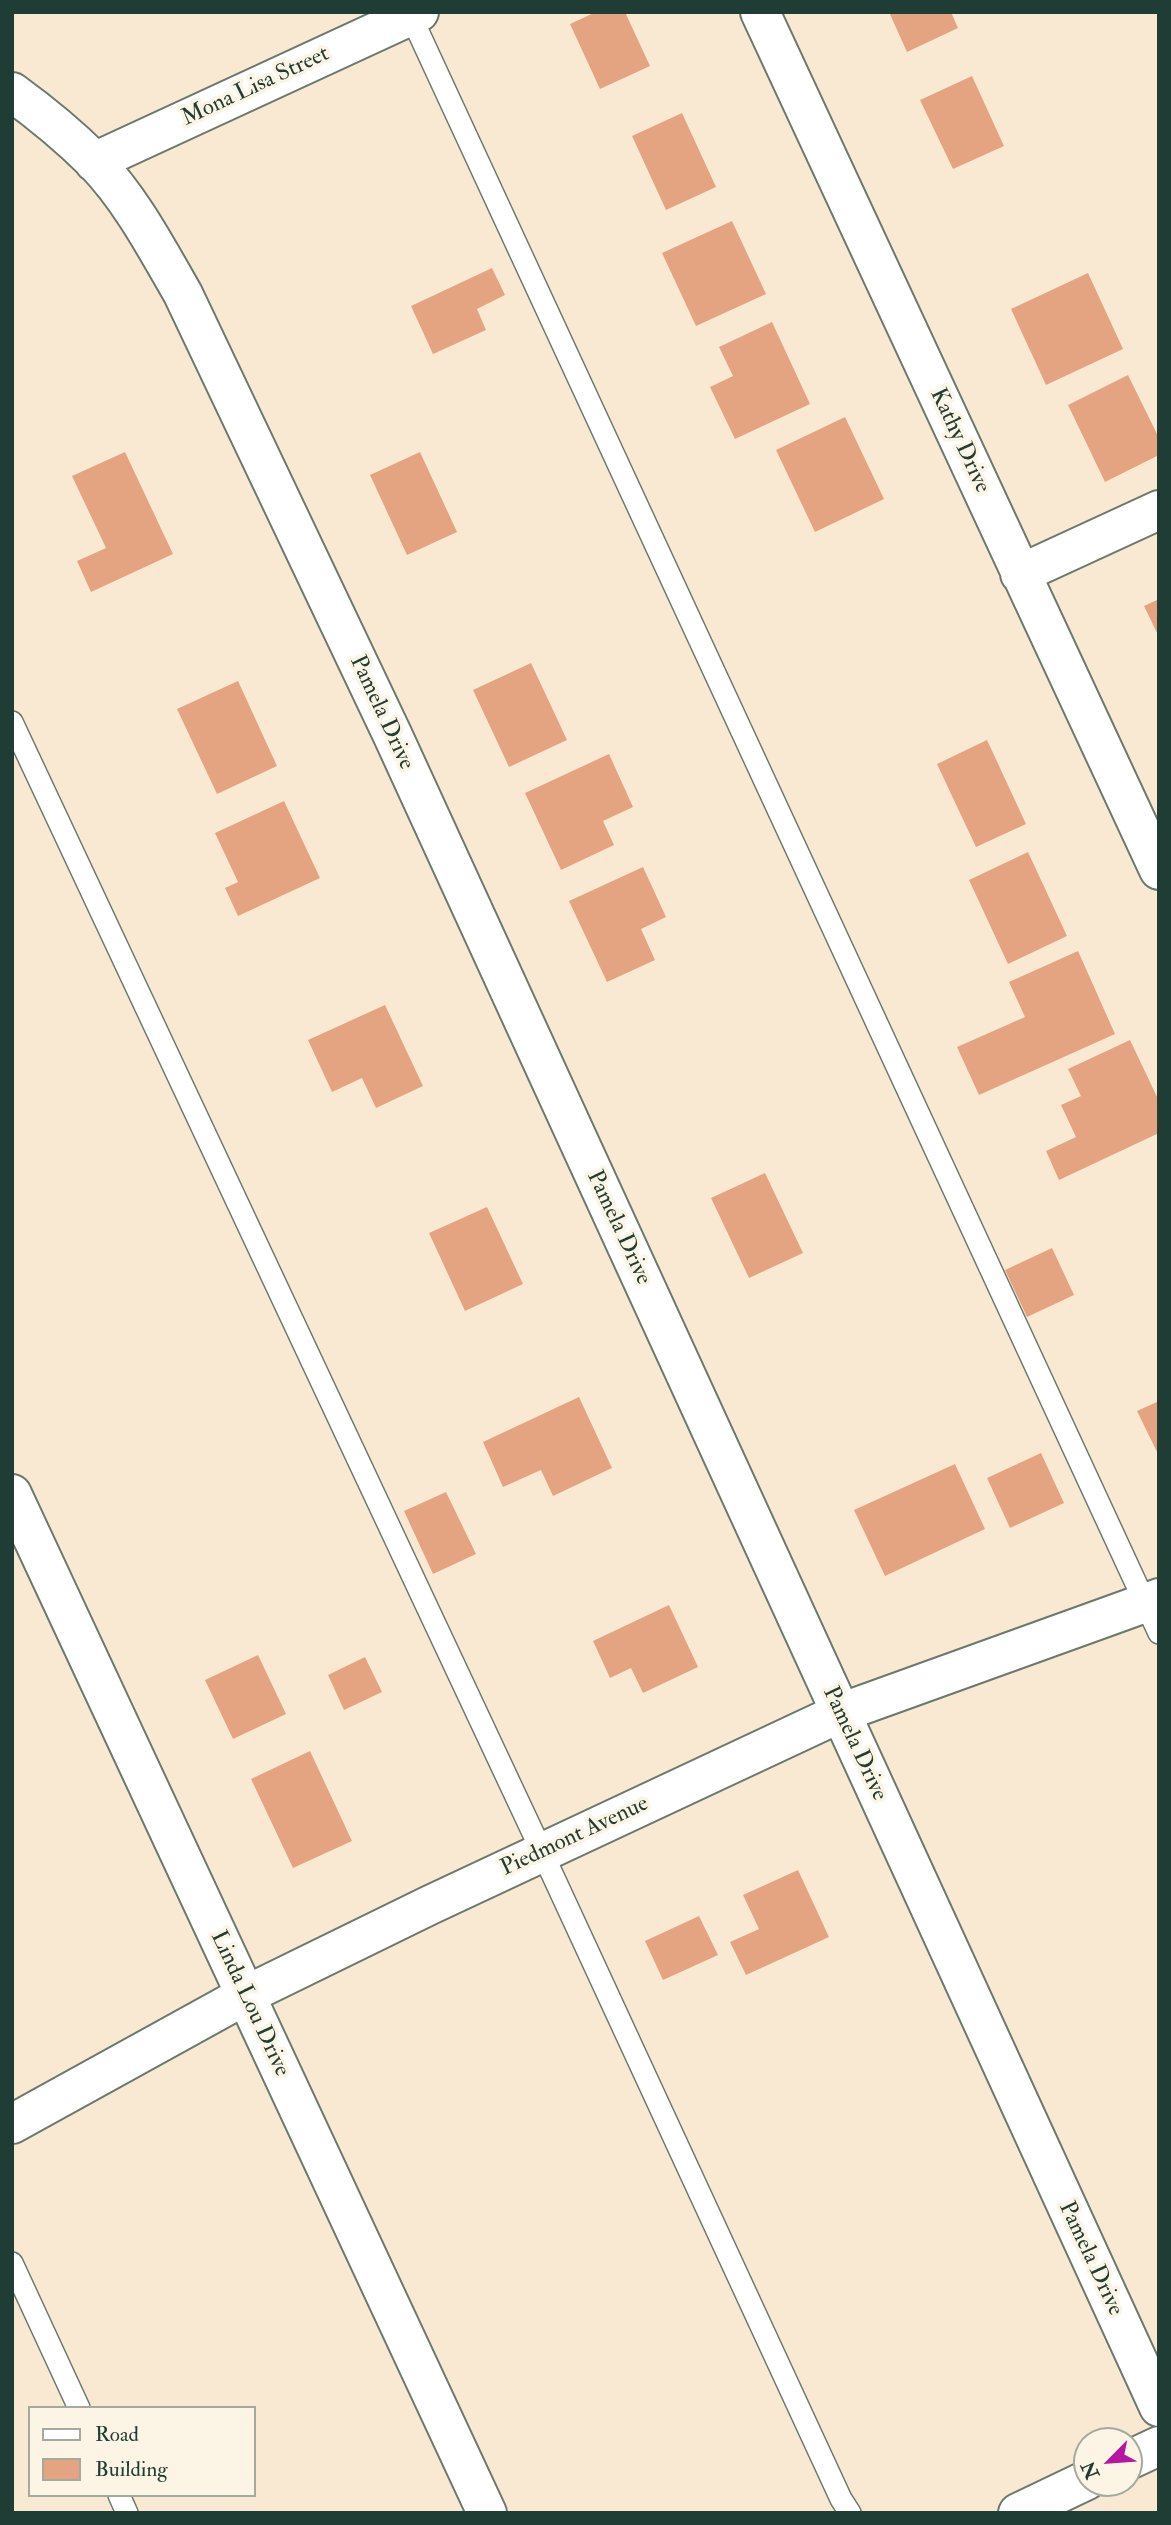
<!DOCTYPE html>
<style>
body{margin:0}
#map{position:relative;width:1171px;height:2525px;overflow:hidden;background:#f9e9d3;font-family:"IM FELL Double Pica",serif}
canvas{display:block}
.frame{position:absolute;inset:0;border:14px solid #1f3d34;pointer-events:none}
.legend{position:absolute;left:28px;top:2406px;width:228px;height:91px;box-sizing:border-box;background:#fcf5e5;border:2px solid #a4ab9e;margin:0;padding:9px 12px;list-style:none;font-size:21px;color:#1f3d34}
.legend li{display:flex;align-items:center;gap:14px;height:35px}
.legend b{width:35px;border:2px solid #a4ab9e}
.north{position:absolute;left:1073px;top:2427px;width:70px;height:70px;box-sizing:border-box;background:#fcf5e5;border:2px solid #a4ab9e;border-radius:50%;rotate:245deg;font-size:19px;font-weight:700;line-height:28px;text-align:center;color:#1f3d34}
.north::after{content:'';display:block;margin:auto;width:24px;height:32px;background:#b5179e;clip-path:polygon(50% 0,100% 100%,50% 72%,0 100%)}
</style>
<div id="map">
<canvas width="1171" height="2525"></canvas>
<div class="frame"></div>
<ul class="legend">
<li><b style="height:9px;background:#fff"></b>Road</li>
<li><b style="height:19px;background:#e4a482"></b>Building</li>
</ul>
<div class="north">N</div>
</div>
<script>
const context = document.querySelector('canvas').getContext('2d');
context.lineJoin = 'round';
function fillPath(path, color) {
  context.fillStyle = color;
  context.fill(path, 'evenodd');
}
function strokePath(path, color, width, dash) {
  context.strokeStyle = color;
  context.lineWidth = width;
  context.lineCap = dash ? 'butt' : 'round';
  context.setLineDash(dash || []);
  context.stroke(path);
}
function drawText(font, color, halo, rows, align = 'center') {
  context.font = font + ' "IM FELL Double Pica",serif';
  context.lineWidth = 7;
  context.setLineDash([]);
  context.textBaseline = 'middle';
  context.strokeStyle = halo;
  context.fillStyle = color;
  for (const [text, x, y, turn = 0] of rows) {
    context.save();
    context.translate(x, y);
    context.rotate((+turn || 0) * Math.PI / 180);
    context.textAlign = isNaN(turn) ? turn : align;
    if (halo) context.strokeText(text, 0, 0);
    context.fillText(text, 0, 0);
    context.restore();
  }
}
fillPath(new Path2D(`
 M596 12H625L650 66 600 89 570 24Z
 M889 12H951L958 28 907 52Z
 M972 76 1004 146 953 169 920 100Z
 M682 113 716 187 666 210 632 136Z
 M732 221 766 294 696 326 662 253Z
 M492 268 505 295 477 309 486 330 433 354 411 306Z
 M1088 273 1123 349 1046 385 1011 309Z
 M772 322 810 404 735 439 710 387 733 376 719 347Z
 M1128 375 1159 438V455L1105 482 1068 405Z
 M845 417 884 499 815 532 776 450Z
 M125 452 173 554 91 592 77 561 106 548 72 476Z
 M420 452 457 532 407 555 370 475Z
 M1159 599V637L1144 606Z
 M531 663 567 740 509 767 473 690Z
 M238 681 277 766 217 794 177 709Z
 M987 740 1026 824 976 847 937 764Z
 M609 754 633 807 603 821 614 845 561 870 525 793Z
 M284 801 320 878 238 916 225 888 238 882 215 833Z
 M1028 852 1067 936 1008 964 969 880Z
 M643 867 666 917 641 929 655 960 607 982 569 901Z
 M1078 951 1115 1034 979 1095 957 1047 1025 1017 1009 982Z
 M385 1005 423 1086 376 1108 362 1078 332 1092 308 1040Z
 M1130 1040 1159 1101V1133L1059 1180 1046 1151 1076 1137 1061 1105 1081 1096 1068 1069Z
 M765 1173 803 1253 749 1278 711 1198Z
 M487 1207 523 1284 465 1311 429 1233Z
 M1052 1248 1074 1295 1027 1317 1005 1270Z
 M579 1397 612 1468 553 1496 541 1470 503 1487 483 1442Z
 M1159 1401V1456L1137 1411Z
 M1041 1453 1064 1503 1010 1528 987 1478Z
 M955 1464 985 1529 885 1576 854 1510Z
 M446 1492 476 1554 433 1574 404 1511Z
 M669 1605 698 1667 643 1693 631 1668 610 1678 593 1641Z
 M258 1655 286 1714 233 1739 205 1680Z
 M365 1657 382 1692 344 1710 328 1675Z
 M310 1751 352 1841 293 1868 251 1779Z
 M798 1870 829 1937 746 1975 730 1942 759 1929 743 1895Z
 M699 1916 718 1955 663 1980 645 1941Z`), '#e4a482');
const service = new Path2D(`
 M409 12 1159 1633
 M12 722 542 1852 841 2499 850 2513
 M12 2263 79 2408
 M119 2495 127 2513`);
const minor = new Path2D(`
 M760 12 1159 870
 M12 92C41 113 69 136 94 161 131 199 157 249 183 294L393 736 1159 2407
 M94 162 419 12
 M1020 574 1159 510
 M12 1494 487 2513
 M12 2124 244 1996 430 1905 840 1713 1159 1598
 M1129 2460 1159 2446
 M1018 2513 1087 2480`);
strokePath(service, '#6b796c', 24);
strokePath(minor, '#6b796c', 42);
strokePath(service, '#fff', 21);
strokePath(minor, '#fff', 38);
drawText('23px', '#1f3d34', '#fcf5e5', [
 ["Mona Lisa Street",256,87,-25],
 ["Kathy Drive",959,441,65],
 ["Pamela Drive",381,713,65],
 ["Pamela Drive",618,1228,65],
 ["Pamela Drive",854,1744,65],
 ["Piedmont Avenue",575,1837,-25],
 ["Linda Lou Drive",249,2004,65],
 ["Pamela Drive",1090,2259,65]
]);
</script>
